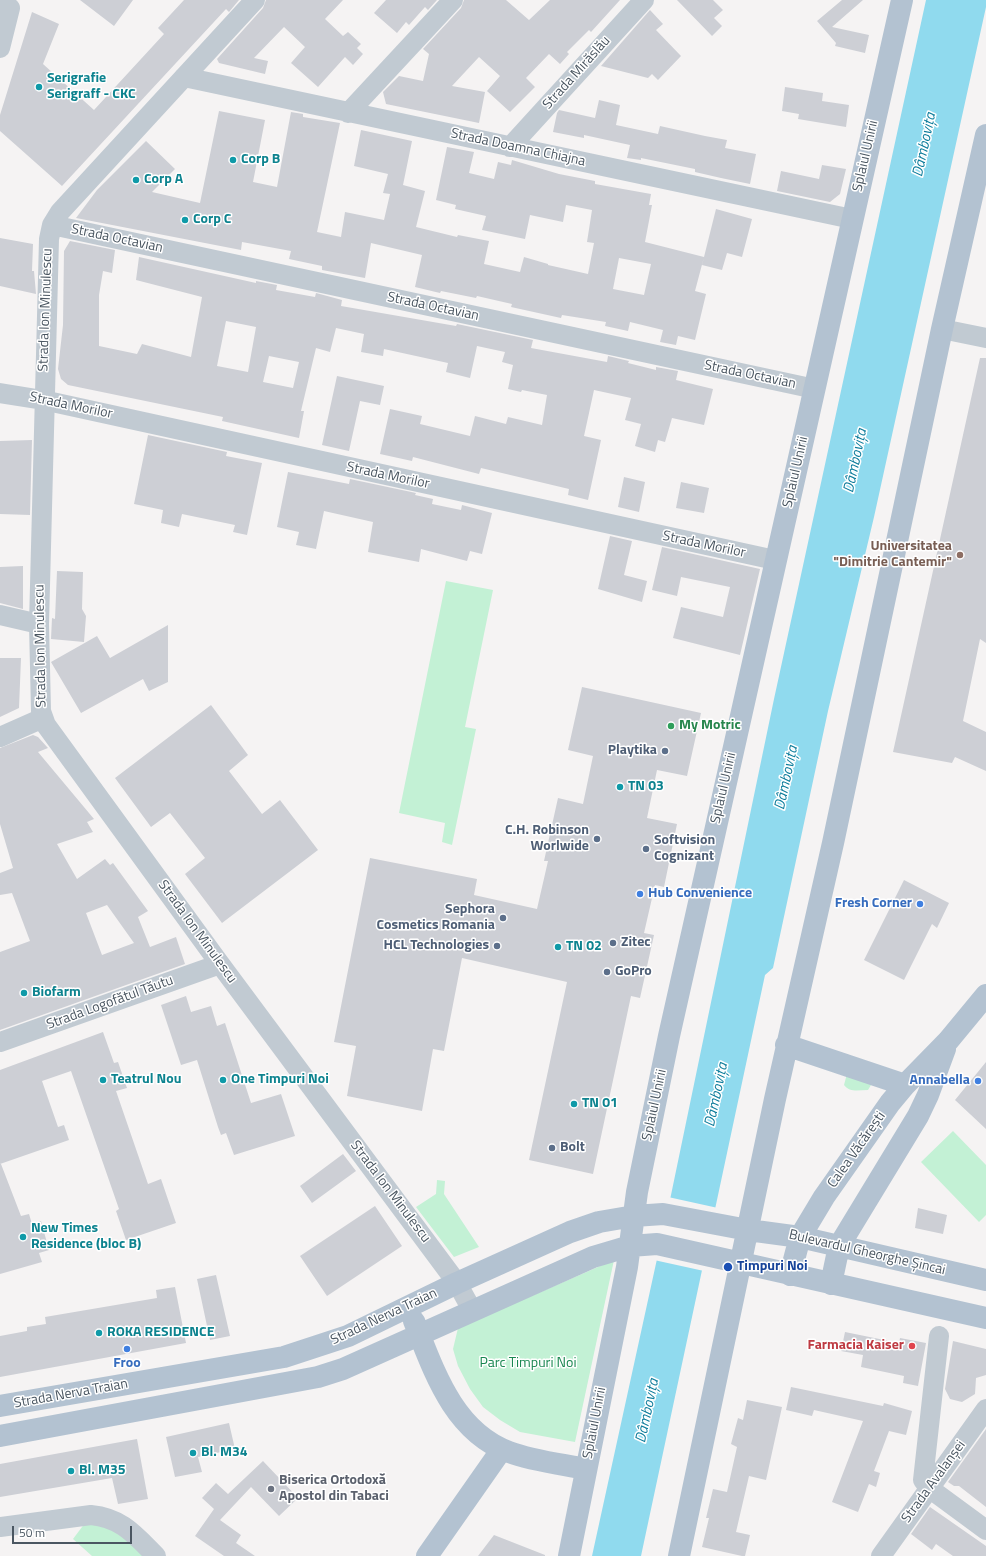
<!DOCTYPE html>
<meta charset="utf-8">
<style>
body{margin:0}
#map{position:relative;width:986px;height:1556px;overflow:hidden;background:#f5f3f3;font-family:"Titillium Web",sans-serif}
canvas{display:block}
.scale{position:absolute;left:12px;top:1526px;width:120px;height:18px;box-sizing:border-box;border:2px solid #4a5661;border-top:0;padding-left:5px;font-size:12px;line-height:14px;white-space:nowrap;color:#4a5661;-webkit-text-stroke:3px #fff;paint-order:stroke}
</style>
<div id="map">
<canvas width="986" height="1556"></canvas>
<div class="scale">50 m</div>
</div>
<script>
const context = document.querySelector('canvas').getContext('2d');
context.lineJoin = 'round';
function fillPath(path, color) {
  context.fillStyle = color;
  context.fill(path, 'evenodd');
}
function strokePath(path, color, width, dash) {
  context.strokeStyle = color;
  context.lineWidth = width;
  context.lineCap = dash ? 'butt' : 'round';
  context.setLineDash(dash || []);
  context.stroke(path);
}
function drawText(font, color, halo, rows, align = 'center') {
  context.font = font + ' "Titillium Web",sans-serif';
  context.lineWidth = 3;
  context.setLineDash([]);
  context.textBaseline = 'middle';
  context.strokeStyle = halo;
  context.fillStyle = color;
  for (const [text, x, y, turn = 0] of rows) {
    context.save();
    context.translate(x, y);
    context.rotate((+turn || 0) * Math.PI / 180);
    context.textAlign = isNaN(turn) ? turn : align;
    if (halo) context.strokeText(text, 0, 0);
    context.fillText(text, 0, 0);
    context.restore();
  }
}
fillPath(new Path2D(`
 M446 581 493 590 465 727 476 729 452 845 442 842 445 823 399 813Z
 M848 1070 874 1080 868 1090C859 1090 850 1093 844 1085Z
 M953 1131 986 1165V1215L979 1222 921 1162Z
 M437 1180 445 1181 444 1194 479 1247 454 1257 416 1207 436 1194Z
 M614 1260 575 1442 520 1432 500 1420 483 1407 470 1389 458 1366 453 1349 458 1328Z
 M91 1515 156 1556H92L73 1539Z`), '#c3f1d5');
fillPath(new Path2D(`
 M926 0H986V7L874 517 828 711 773 968 765 975 641 1556H592L671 1195 774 699Z`), '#90daee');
fillPath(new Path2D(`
 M668 1197 718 1208 704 1271 654 1260Z`), '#f5f3f3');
fillPath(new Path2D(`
 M80 0H133L114 26Z
 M184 0H239L229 12 226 9 62 186 0 131V115L32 12 59 24 43 64 94 110 164 34 158 28Z
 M266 0H343L325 19 343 36 348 32 361 44 357 48 363 54 353 65 345 57 318 87 291 63 305 47 284 27 254 58 268 61 265 74 219 63 217 59 263 8Z
 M386 0H437L428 10 425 7 409 25 406 22 397 33 374 13Z
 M464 0H506L529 20 550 0H620L591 32 589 30 567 52 569 54 560 64 549 54 526 78 535 87 510 112 487 91 500 76 479 57 452 86 485 92 479 123 386 104 383 92 399 76 423 81 429 54 423 49 461 8Z
 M677 0H713L723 10 714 18 722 26 712 36Z
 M842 0H863L832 27 869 35 865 53 835 46 836 43 817 21Z
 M650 10 663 24 656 30 681 56 658 80 652 74 648 78 601 66Z
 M785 87 823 93 822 101 849 105 846 127 798 119 799 114 782 111Z
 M599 100 620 105 616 125 658 134 660 126 705 136 727 140 725 148 756 154 750 184 721 178 695 172V169L641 158V160L627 158 630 145 584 135V138L553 132 557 113 559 110 595 118Z
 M219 111 265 120 253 182 277 187 291 112 303 114V117L340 123 317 232 341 237 345 212 384 220 390 194 383 193 388 174 354 166 361 130 412 141 403 185 425 191 416 227 457 237 458 235 489 241 484 264 520 272 524 257 548 264V265L588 274 594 243 587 242 592 210 566 205 563 222 530 215 525 239 482 230 486 216 455 209 456 205 436 200 447 147 474 152 469 173 494 179 498 162 511 165 512 160 559 174 595 181V184L651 194 649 205H652L645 242 704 257 695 291 706 294 695 340 678 336 676 345 660 342 663 330 630 322 628 331 605 326 606 322 562 315 561 318 511 307 512 304 477 296 476 298 441 291 440 293 415 287 422 255 371 243 365 278 322 270V266L289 259 291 251 242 242 241 250 76 218 97 190 146 141 175 169 152 192 200 203ZM619 258 651 264 644 295 613 289Z
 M822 165 846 169 840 194 830 202 777 191 781 171 819 179Z
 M716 209 752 219 742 257 727 253 722 270 702 265Z
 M0 238 33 244 32 271H34L36 294 0 286Z
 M70 241 115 250 112 273 103 271 99 295V346L137 354 142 344 191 357 202 297 136 280 139 257 256 283V281L277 285 276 290 315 297 316 293 342 300 341 306 456 326 457 324 533 340 531 348 607 362 608 356 629 361 628 363 656 370V367L678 371 676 380 713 389 704 425 672 418 665 442 658 440 655 452 635 446 641 424 625 420 631 398 594 390 584 436 601 440 588 500 568 495 569 489 481 468 479 474 413 457 412 461 380 454 390 409 422 416 420 424 470 436 475 416 506 424 508 417 542 425 547 395 522 390 521 392 508 389 513 365 502 362 505 352 477 346 470 378 446 372 448 363 384 349 383 356 361 352 364 334 336 328 330 352 316 348 301 411H304L299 438 222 421 223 417 68 385 61 379 58 369 63 325 64 251ZM226 321 256 327 248 372 217 366ZM269 356 299 362 293 388 263 382Z
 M980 358H986V643L980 639 963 721 986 732V771L955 757 952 763 893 752Z
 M337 376 384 386 380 405 360 401 349 451 322 445Z
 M148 435 227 452 226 456 262 463 247 535 233 532 235 525 182 514 179 527 161 523 163 510 134 504Z
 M32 440 30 515 0 514V441Z
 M288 472 349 484 350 479 416 493 415 495 433 499 432 504 461 510 462 505 492 513 482 554 470 551 467 561 421 549 419 562 368 552 373 522 324 511 316 549 296 545 299 532 277 527Z
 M624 477 645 482 639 512 618 507Z
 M681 482 709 488 704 513 676 508Z
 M610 536 632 541 624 575 647 581 642 602 598 589Z
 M662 547 760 569 740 655 673 638 681 607 723 617 730 587 681 577 677 596 652 590Z
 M23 566V609L0 603V567Z
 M57 571 83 572 82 609 86 616 84 642 51 639 52 618 55 619Z
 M168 625V682L149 691 143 679 81 713 51 662 97 636 110 658Z
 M0 658H21L19 708 0 717Z
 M582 687 701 713 687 776 657 770 647 818 677 824 664 887 655 885 644 933 654 935 640 998 631 996 593 1174 529 1160 567 982 462 958 444 1051 433 1049 422 1111 347 1096 356 1046 334 1042 370 858 477 879 474 895 537 909 548 861H544L558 798 583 804 593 756 568 750Z
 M211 705 248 755 229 771 262 814 280 800 318 850 222 923 185 874 205 858 170 813 151 827 115 778Z
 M33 735 38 737 48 748 38 752 94 819 87 822 93 832 57 844 77 879 105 859 110 865 113 863 148 911 138 917 150 947 176 937 185 964 0 1030V952L30 941 12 893 0 895V873L13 868 0 824V748ZM107 905 134 943 102 955 86 913Z
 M904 880 949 903 937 928 932 924 904 980 864 960Z
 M186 996 191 1012 211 1006 217 1026 225 1023 251 1103 281 1094 295 1136 234 1155 226 1133 221 1135 218 1127 197 1060 181 1065 161 1005Z
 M103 1032 114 1063 118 1062 127 1088 116 1091 148 1184 161 1179 176 1223 126 1240 116 1211 119 1209 71 1071 42 1081 58 1127 64 1125 69 1140 0 1164V1070Z
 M986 1062V1129L955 1100Z
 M343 1154 356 1171 312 1203 300 1186Z
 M0 1164H1L21 1216 29 1214 32 1224 41 1221 49 1250 39 1253 42 1262 0 1274Z
 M375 1206 402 1246 327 1296 300 1256Z
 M918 1208 947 1215 943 1234 915 1228Z
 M216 1275 230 1336 210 1340 197 1279Z
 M175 1287 186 1343 0 1377V1336L27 1331V1327L46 1324 45 1317 157 1298 156 1290Z
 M845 1332 899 1343 900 1338 926 1343 918 1386 903 1383 904 1376 861 1367 863 1355 841 1351Z
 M953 1341 986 1349V1375L976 1378 975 1394 962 1402 950 1399 945 1389Z
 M791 1387 883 1406 884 1403 912 1411 906 1435 889 1431 874 1471 880 1473 876 1487 869 1484 858 1512 832 1502 863 1421 814 1410 812 1416 786 1410Z
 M747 1400 782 1407 766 1480 749 1476 736 1532 750 1535 745 1556H742L702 1547 709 1518H706L713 1489 727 1492 737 1447 731 1444 738 1418 743 1420Z
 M229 1423 235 1449 198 1457 202 1472 175 1477 166 1437Z
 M986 1429V1507L959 1486H954L948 1482Z
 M137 1439 148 1499 118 1504 112 1478 0 1497V1464Z
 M263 1461 298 1498 279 1516 251 1487 220 1520 241 1535 236 1543 255 1556H224L195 1536 214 1509 202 1498 216 1483 228 1494Z
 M930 1507 986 1546V1556H953L936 1544 932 1550 911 1534Z
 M494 1535 545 1555V1556H478Z`), '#cdcfd5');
strokePath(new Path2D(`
 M255 0 60 212 52 225 49 239 39 624 41 711 46 725 217 960 457 1283 472 1310
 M0 3 10 8 0 48
 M184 77 852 219
 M348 113 453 0
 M510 147 644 0
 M52 225 815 389
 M942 329 986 338
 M0 393 43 400 775 560
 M0 615 39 624
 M0 737 43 718
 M0 1042 220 964
 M939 1336 923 1480 929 1488 986 1530
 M0 1527 91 1515C122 1518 135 1535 156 1556
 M881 1556 986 1409`), '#c1cad2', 20);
strokePath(new Path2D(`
 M786 1045 905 1085
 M790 1275 800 1237 824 1197 890 1103 905 1085 948 1041 986 995
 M831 1284 839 1246 918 1116 928 1095 945 1049
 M414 1321C434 1371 453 1431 509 1452 533 1461 561 1464 586 1469
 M0 1406 284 1357 348 1336 457 1283 570 1232 599 1222 634 1216 663 1214 748 1230 800 1237 986 1280
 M0 1436 318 1377 343 1369 593 1257 630 1246 657 1244 986 1318
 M427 1556 502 1449
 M569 1556 627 1267 637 1192 669 1036 902 0
 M679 1556 775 1099 833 843 942 329 986 135`), '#b3c2d1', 22);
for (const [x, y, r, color] of [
 [39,87,4,"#0f9aa8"],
 [233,160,4,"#0f9aa8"],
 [136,180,4,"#0f9aa8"],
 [185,220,4,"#0f9aa8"],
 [960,555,4,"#8d6e63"],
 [671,726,4,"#2e9e5b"],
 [665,751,4,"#5c6f8a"],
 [620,787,4,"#0f9aa8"],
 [597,839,4,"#5c6f8a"],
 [646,849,4,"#5c6f8a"],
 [640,894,4,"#3f7fe0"],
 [920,904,4,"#3f7fe0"],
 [503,918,4,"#5c6f8a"],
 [613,943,4,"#5c6f8a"],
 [497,946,4,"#5c6f8a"],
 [558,947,4,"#0f9aa8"],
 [607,972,4,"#5c6f8a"],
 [24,993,4,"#0f9aa8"],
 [103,1080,4,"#0f9aa8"],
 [223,1080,4,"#0f9aa8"],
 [978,1081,4,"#3f7fe0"],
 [574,1104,4,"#0f9aa8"],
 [552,1148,4,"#5c6f8a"],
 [23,1237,4,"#0f9aa8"],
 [728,1267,5,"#1a4fb4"],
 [99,1333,4,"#0f9aa8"],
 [912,1346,4,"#e0444e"],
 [127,1349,4,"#3f7fe0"],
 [193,1453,4,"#0f9aa8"],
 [71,1471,4,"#0f9aa8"],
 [271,1489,4,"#6b7280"]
]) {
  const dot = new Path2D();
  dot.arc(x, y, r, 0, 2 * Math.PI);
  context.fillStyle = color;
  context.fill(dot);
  strokePath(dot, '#fff', 1.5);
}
drawText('14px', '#4a5661', '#fff', [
 ["Strada Mirăslău",577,73,-48],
 ["Strada Doamna Chiajna",518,148,12],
 ["Splaiul Unirii",866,156,-77],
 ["Strada Octavian",117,239,12],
 ["Strada Octavian",433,307,12],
 ["Strada Ion Minulescu",46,310,-88],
 ["Strada Octavian",750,375,12],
 ["Strada Morilor",71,406,12],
 ["Splaiul Unirii",796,472,-77],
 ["Strada Morilor",388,476,12],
 ["Strada Morilor",704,545,12],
 ["Strada Ion Minulescu",41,646,-91],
 ["Splaiul Unirii",724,788,-77],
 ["Strada Ion Minulescu",197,932,54],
 ["Strada Logofătul Tăutu",110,1003,-20],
 ["Splaiul Unirii",655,1105,-78],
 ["Calea Văcărești",857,1150,-55],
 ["Strada Ion Minulescu",390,1192,53],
 ["Bulevardul Gheorghe Șincai",867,1253,13],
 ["Strada Nerva Traian",384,1317,-25],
 ["Strada Nerva Traian",71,1394,-10],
 ["Splaiul Unirii",595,1423,-79],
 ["Strada Avalanșei",934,1482,-54]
]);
drawText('bold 14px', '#0d838f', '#fff', [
 ["Serigrafie",47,79],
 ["Serigraff - CKC",47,95],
 ["Corp B",241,160],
 ["Corp A",144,180],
 ["Corp C",193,220],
 ["TN 03",628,787],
 ["TN 02",566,947],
 ["Biofarm",32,993],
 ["Teatrul Nou",111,1080],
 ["One Timpuri Noi",231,1080],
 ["TN 01",582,1104],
 ["New Times",31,1229],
 ["Residence (bloc B)",31,1245],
 ["ROKA RESIDENCE",107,1333],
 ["Bl. M34",201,1453],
 ["Bl. M35",79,1471]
], 'left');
drawText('bold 14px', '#785e54', '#fff', [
 ["Universitatea",952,547],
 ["\"Dimitrie Cantemir\"",952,563]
], 'right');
drawText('bold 14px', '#27864d', '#fff', [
 ["My Motric",679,726]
], 'left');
drawText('bold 14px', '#4e5e75', '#fff', [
 ["Playtika",657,751],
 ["C.H. Robinson",589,831],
 ["Worlwide",589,847],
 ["Softvision",654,841,"left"],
 ["Cognizant",654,857,"left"],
 ["Sephora",495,910],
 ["Cosmetics Romania",495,926],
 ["Zitec",621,943,"left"],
 ["HCL Technologies",489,946],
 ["GoPro",615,972,"left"],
 ["Bolt",560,1148,"left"]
], 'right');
drawText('bold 14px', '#366cbe', '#fff', [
 ["Hub Convenience",648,894,"left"],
 ["Fresh Corner",912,904],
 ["Annabella",970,1081],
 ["Froo",127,1364,"center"]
], 'right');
drawText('bold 14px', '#164399', '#fff', [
 ["Timpuri Noi",737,1267]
], 'left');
drawText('bold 14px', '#be3a42', '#fff', [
 ["Farmacia Kaiser",904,1346]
], 'right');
drawText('14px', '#17864f', '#fff', [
 ["Parc Timpuri Noi",528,1364]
]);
drawText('bold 14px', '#5b616d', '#fff', [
 ["Biserica Ortodoxă",279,1481],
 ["Apostol din Tabaci",279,1497]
], 'left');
drawText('italic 15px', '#0c7c9b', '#fff', [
 ["Dâmbovița",925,145,-78],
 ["Dâmbovița",856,461,-78],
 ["Dâmbovița",787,778,-78],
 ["Dâmbovița",717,1095,-78],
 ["Dâmbovița",648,1411,-78]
]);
</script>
